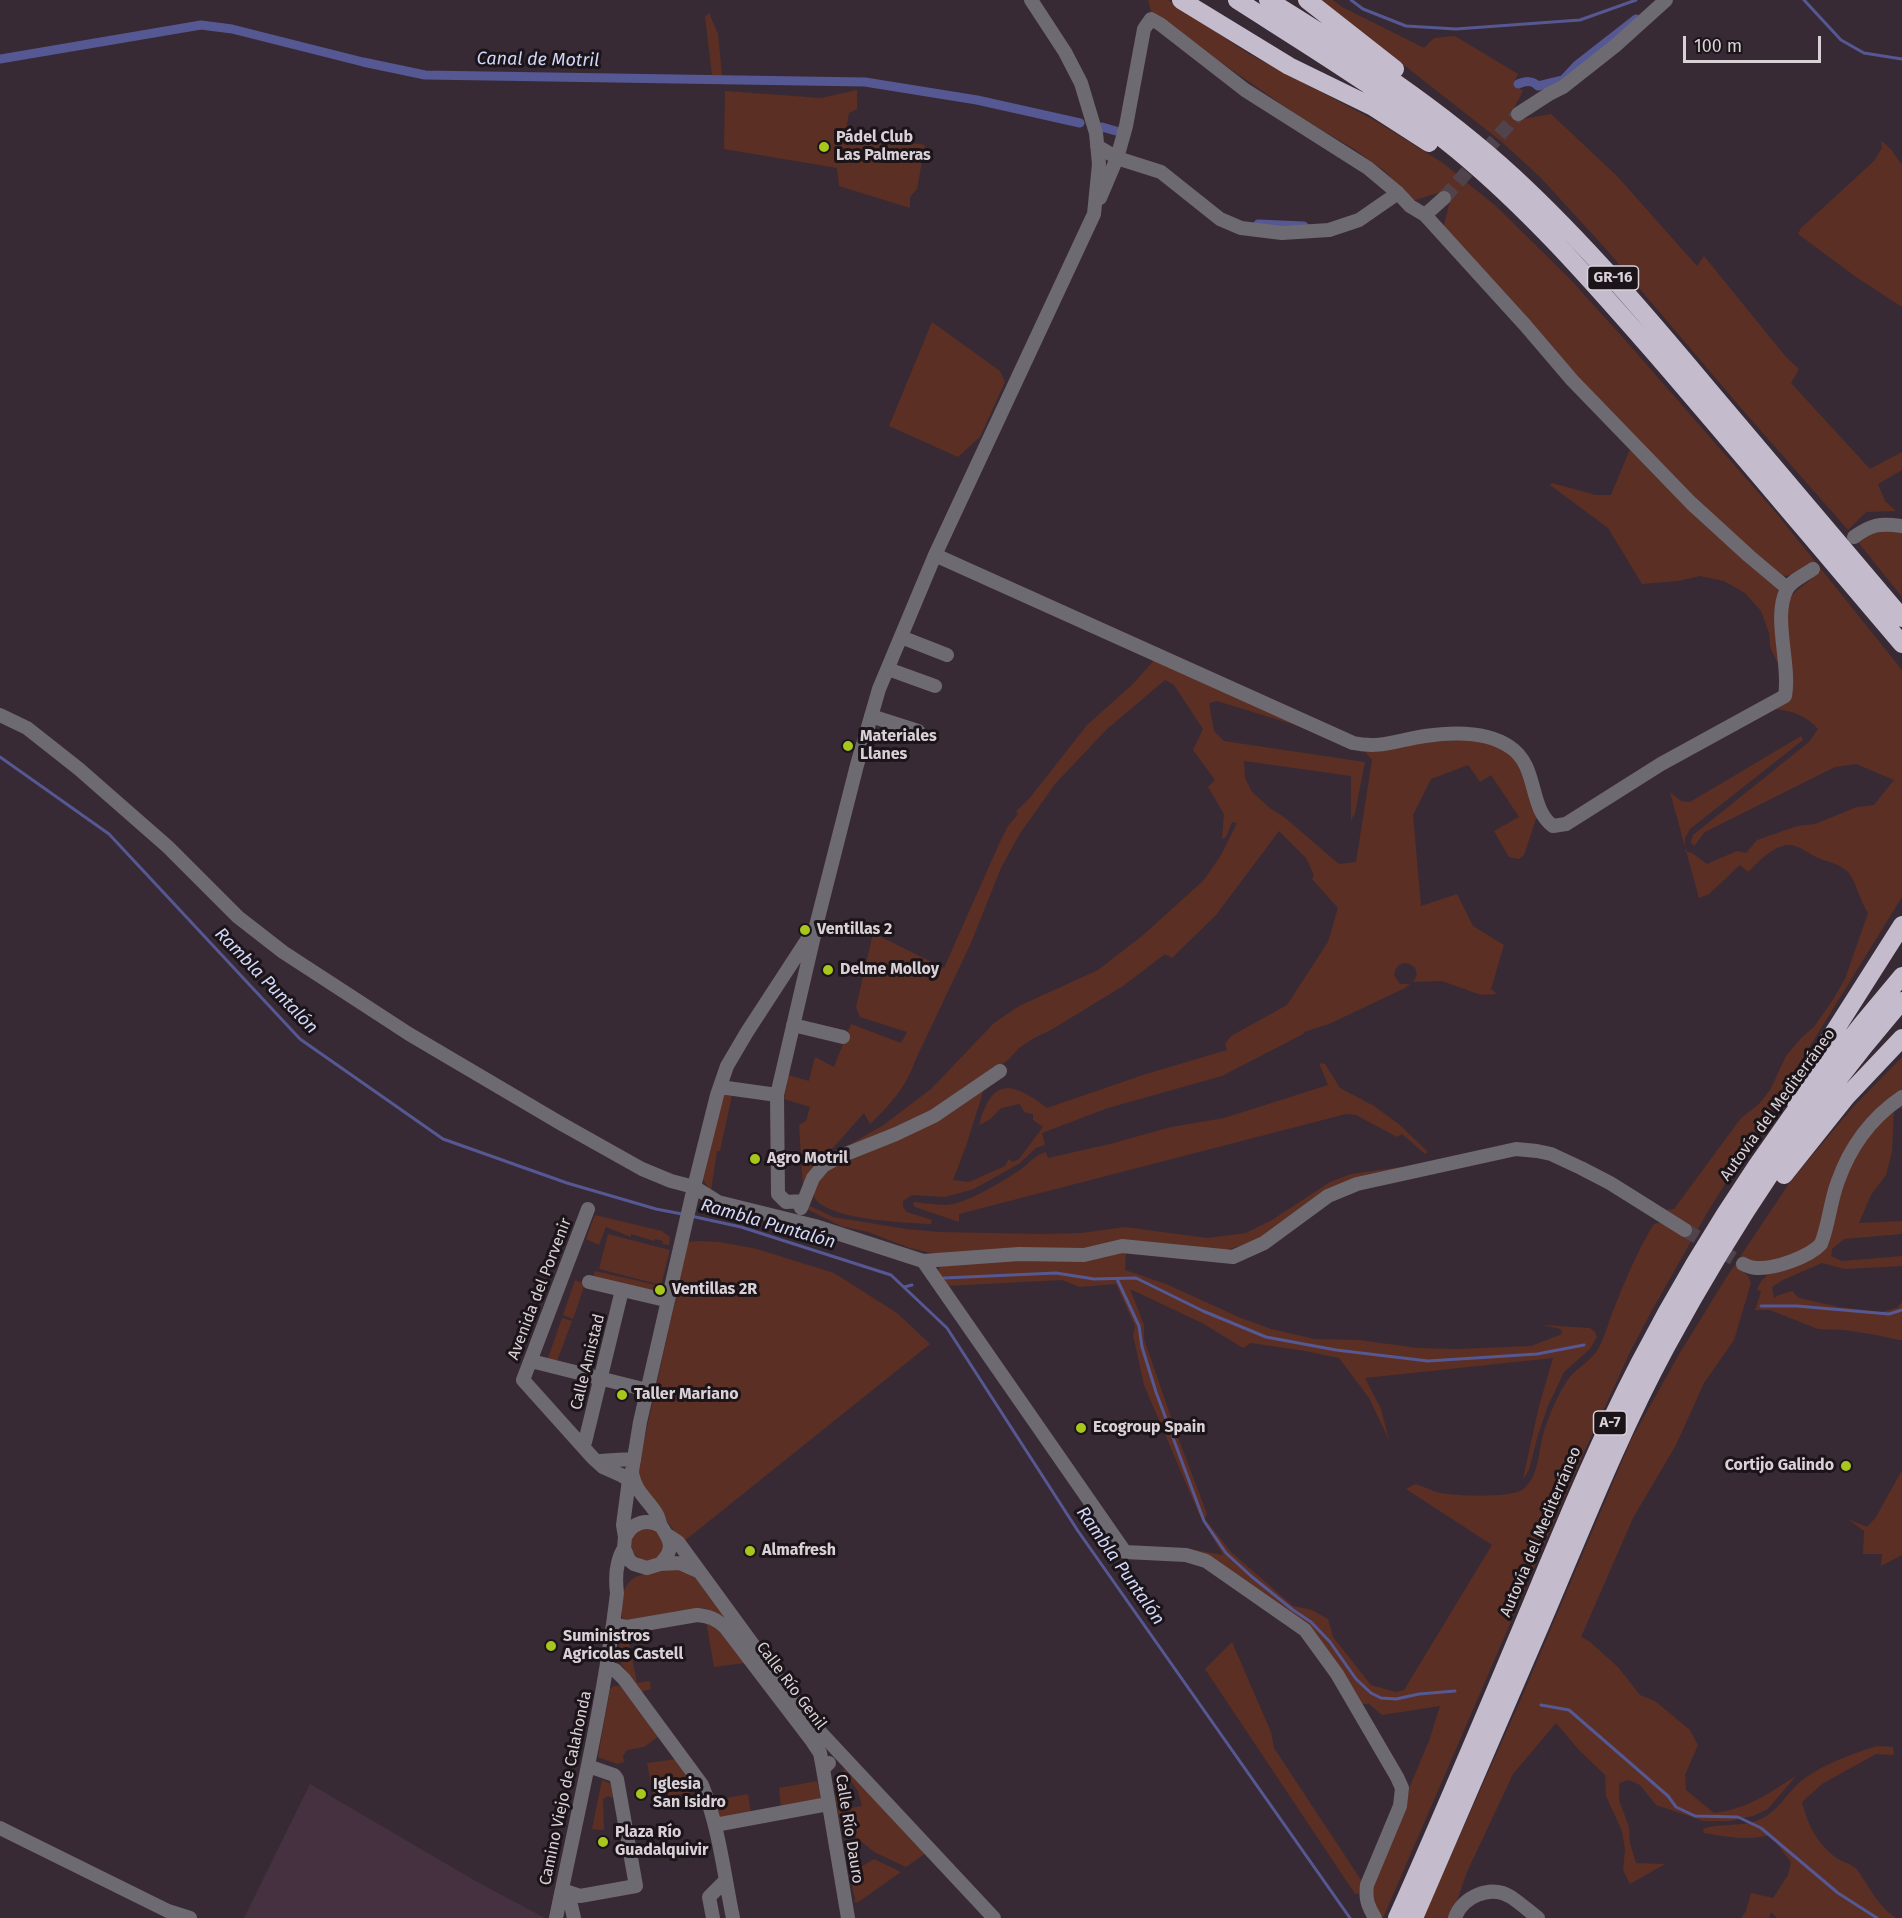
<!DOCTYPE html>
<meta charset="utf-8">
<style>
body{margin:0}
#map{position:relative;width:1902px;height:1918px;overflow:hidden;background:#382a34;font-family:"Fira Sans",sans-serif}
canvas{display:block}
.scale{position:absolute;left:1683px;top:36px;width:138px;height:27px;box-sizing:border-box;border:3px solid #dad1d7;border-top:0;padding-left:8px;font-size:18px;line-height:21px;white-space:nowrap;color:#dad1d7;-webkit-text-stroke:4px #1b151a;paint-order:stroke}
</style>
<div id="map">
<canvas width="1902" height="1918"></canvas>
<div class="scale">100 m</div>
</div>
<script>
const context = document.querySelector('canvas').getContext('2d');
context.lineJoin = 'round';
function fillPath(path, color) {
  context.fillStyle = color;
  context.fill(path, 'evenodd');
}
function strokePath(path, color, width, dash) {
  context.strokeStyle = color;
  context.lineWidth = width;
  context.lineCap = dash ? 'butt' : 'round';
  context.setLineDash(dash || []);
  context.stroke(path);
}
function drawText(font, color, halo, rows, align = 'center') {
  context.font = font + ' "Fira Sans",sans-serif';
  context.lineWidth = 6;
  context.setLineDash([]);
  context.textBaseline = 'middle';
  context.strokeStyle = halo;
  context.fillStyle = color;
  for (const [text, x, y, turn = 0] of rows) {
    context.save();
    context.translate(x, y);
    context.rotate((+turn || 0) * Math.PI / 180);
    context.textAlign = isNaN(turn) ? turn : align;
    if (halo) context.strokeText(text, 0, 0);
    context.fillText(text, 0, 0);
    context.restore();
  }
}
fillPath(new Path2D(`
 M310 1784 479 1883 545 1918H244Z`), '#45313f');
fillPath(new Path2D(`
 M1148 0H1168L1249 54 1374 120 1443 163 1497 207 1570 279 1626 341 1777 514 1902 670V897L1707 1213 1651 1312 1631 1350 1585 1450 1383 1918H1380L1369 1890 1406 1802 1410 1786 1429 1741 1440 1706 1382 1715 1369 1704H1362L1331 1656 1246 1583 1214 1558 1190 1549 1223 1555 1199 1514 1144 1385 1133 1335 1135 1326 1116 1284 1080 1287 1062 1280 947 1286 937 1272 940 1266 1126 1252 1125 1270 1166 1284 1241 1318 1271 1329 1315 1339 1359 1340 1418 1348 1457 1349 1531 1346 1562 1334 1561 1329 1542 1325 1590 1328 1595 1332 1597 1337 1590 1349 1564 1372 1548 1406 1538 1435 1529 1470 1523 1479 1539 1406 1553 1358 1365 1378 1381 1409 1389 1440 1369 1398 1339 1358 1305 1351 1251 1343 1243 1348 1202 1323 1130 1289 1144 1325V1339L1176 1432 1207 1514 1205 1519 1231 1552 1293 1606 1312 1610 1328 1619 1333 1637 1371 1685 1396 1692 1404 1690 1492 1545 1406 1489 1415 1484C1423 1486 1432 1491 1440 1493 1456 1496 1509 1498 1522 1490 1540 1477 1538 1450 1544 1431 1550 1414 1558 1393 1569 1378 1578 1367 1591 1361 1598 1349 1605 1337 1608 1323 1613 1311 1625 1281 1637 1251 1654 1224L1664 1222 1685 1234 1689 1224 1666 1210 1674 1209 1741 1118 1759 1104 1770 1090 1786 1056 1802 1037 1814 1027 1832 1001 1845 979 1868 913C1860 902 1856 881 1848 872 1840 864 1828 862 1818 858 1811 855 1805 850 1798 847 1780 838 1760 860 1748 872L1740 865 1709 894 1699 898 1670 792 1681 801 1690 802 1801 736 1803 740 1690 829 1685 838V851L1692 853 1707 864 1737 851 1746 853 1757 840 1797 826 1815 824 1857 807 1874 805 1894 780 1856 764 1835 767 1705 832 1694 846 1691 842 1693 835 1809 742 1818 729C1806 715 1792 711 1775 709L1788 701 1793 689 1785 625 1789 599 1796 591 1820 572 1812 562C1800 573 1792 578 1776 575L1684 489 1632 437 1443 229 1450 201 1441 192 1412 201 1386 172 1354 149 1303 119 1152 15Z
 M1321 0H1333L1342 7 1424 48 1434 38 1455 36 1518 74 1513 84 1523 91 1513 110 1523 119 1551 114 1617 176 1697 266 1704 256 1786 357 1799 369 1791 383 1870 469 1902 452V470L1878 484 1885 501 1896 511 1866 512 1848 530 1741 408 1606 249 1541 178 1502 142Z
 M709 13 718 34 722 75H712L705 17Z
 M857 90V109L849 113 845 134 925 145 917 189 910 197V208L839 186 837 168 724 149 725 91 821 98Z
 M1881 141C1896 151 1892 154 1902 164V307L1856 277 1798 234 1801 228 1874 161 1882 148Z
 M932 322 1000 371 1005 382 980 437 958 457 889 426Z
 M1630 449 1776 586 1781 598 1783 674 1770 647 1769 633 1761 611 1745 593 1724 581 1700 576 1678 581 1642 584 1608 528 1550 485 1552 483 1596 495H1611Z
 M1884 530 1902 533V597L1858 542 1870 534Z
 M1156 658 1324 734 1217 701 1209 703 1214 731 1224 741 1365 762 1355 813 1351 820V776L1244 761 1245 778 1252 792 1271 809 1284 817 1339 864 1356 862 1372 760 1363 749 1414 742 1480 739 1498 746 1518 759 1537 816 1524 855 1519 859 1509 857 1494 831 1519 817 1491 775 1480 782 1468 765 1431 779 1413 815 1421 906 1457 894 1473 926 1504 945 1491 989 1497 994 1481 995 1442 981 1413 982 1417 975 1415 968C1406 959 1396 963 1394 975L1400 984H1410L1405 988 1329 1024 1304 1032 1305 1033 1222 1076 1108 1108 1042 1133 1045 1145 1036 1148 1020 1163 974 1189 945 1197 912 1195 903 1201V1207L907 1212 932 1220 931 1224C910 1223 816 1220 813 1193 813 1185 822 1175 826 1168L984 1089 966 1146 953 1180 969 1182 1005 1166 1009 1159 1012 1162 1019 1159 1043 1127 1033 1120V1114C1025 1113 1023 1112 1020 1104L1001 1108 989 1120 979 1125C992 1076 1013 1082 1047 1108L1146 1074 1227 1050 1225 1044 1231 1036 1287 1005 1328 942 1338 908 1312 879 1314 875 1306 858 1279 831 1216 915 1172 958 1165 954 1123 986 1051 1030 1034 1038 1019 1048 1008 1060 944 1107 837 1154 845 1147 882 1126 931 1089 994 1023 1019 1006 1098 970 1142 936 1204 880 1221 855 1237 823 1232 822 1226 837 1222 839 1224 814 1208 787 1215 780 1193 750 1203 729 1174 685 1165 680 1107 729 1055 784 1019 835 1001 868 971 943 915 1061C907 1086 889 1106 870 1124L864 1113 816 1167 803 1187 799 1125 806 1121 810 1107 784 1099 788 1075 809 1081 815 1057 834 1067 851 1024 901 1043 907 1032 860 1017 856 1007 873 933 944 968 999 844 1008 826 1018 814 1016 811 1029 799 1087 725 1133 684Z
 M1902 1057V1093L1869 1117 1819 1239 1797 1254 1740 1268 1748 1276 1751 1283 1734 1340 1704 1383 1676 1445 1633 1518 1581 1637 1589 1641 1618 1667 1640 1695 1655 1701 1690 1730 1698 1745 1685 1775 1686 1790 1714 1813C1747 1809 1768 1794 1796 1776L1768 1809 1753 1816 1730 1821H1704L1656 1805 1640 1785 1629 1780 1619 1783V1800L1629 1827 1630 1843 1636 1863 1665 1864 1630 1884 1623 1870 1625 1850 1622 1831 1606 1796 1605 1775 1579 1750 1556 1723 1513 1774 1467 1872 1451 1918H1423L1521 1699 1631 1440 1678 1356 1726 1278 1790 1182 1853 1107Z
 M1319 1063 1325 1064 1340 1088 1374 1106 1400 1125 1428 1152 1425 1154 1402 1134 1397 1137 1356 1115 1346 1114 959 1214V1222L915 1207 913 1204 914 1202C925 1203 937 1205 947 1205 965 1204 1004 1181 1020 1170 1030 1163 1033 1156 1046 1152L1048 1158 1110 1144 1171 1127 1224 1118 1328 1085Z
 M724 1093 732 1095 720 1151H717L711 1191 703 1180Z
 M1902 1103V1108H1894L1892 1152 1886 1175 1871 1195 1859 1223 1902 1221V1234L1844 1239 1832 1249 1831 1256 1842 1261 1902 1256V1266L1845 1269 1822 1263 1783 1280 1772 1287 1774 1298 1779 1295 1792 1291 1799 1298 1839 1307 1881 1312 1897 1308 1902 1302V1340H1899L1876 1335 1844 1330 1818 1329 1770 1310H1755L1761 1292 1757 1289C1771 1257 1809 1270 1825 1246 1833 1233 1834 1216 1838 1201 1848 1163 1868 1125 1902 1103Z
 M1401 1167 1403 1169 1346 1182 1255 1242 1218 1252 1093 1249 936 1254 910 1248 868 1232 841 1226 807 1209 808 1205 833 1217 906 1229 939 1232 1042 1234 1081 1233 1125 1227 1207 1238 1246 1233 1272 1220 1330 1182 1351 1174Z
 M595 1215 662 1231 670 1237 669 1245 662 1244 663 1241 655 1239 654 1241 631 1234V1237L606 1227 599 1245 586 1239Z
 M608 1234 670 1250 661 1285 599 1269Z
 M701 1241 720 1242 757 1249 834 1273 897 1313 930 1344 683 1542 640 1486 638 1468 688 1242Z
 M595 1271 661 1286 659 1293 593 1277Z
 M575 1280 585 1284 573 1319 563 1315Z
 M562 1318 572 1321 557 1361 548 1358Z
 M1902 1470V1555L1881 1566 1882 1554H1863L1864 1531 1848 1519 1867 1527 1876 1517Z
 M640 1528 656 1529C658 1533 662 1538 663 1542 668 1559 634 1574 630 1540Z
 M669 1567 695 1573 725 1618 704 1608 627 1620 623 1619C618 1603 623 1579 641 1575 654 1571 656 1575 669 1567Z
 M706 1621 717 1626 745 1663 714 1667Z
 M628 1637 637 1683 650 1681 651 1689 640 1692 618 1659 620 1638Z
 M1232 1642 1271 1732 1274 1748 1361 1880V1886L1358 1894H1355L1205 1669Z
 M614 1686H620L659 1736 644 1747 627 1750 623 1756 624 1762 617 1764 598 1757 610 1689Z
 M1877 1746 1893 1747 1894 1755 1876 1754 1822 1784 1802 1802C1808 1825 1816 1842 1835 1857 1842 1862 1853 1864 1858 1871 1871 1889 1877 1905 1896 1918H1777L1771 1912 1769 1918H1741L1746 1911 1751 1893 1773 1898 1788 1875 1791 1862 1770 1835C1744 1841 1729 1837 1704 1833L1703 1829C1721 1822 1742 1828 1761 1819 1780 1810 1788 1790 1805 1778 1826 1763 1852 1754 1877 1746Z
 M677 1759 701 1791 654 1798 647 1763Z
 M847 1767 926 1853 906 1867 874 1852 840 1824 835 1796 848 1793 851 1808 862 1806 858 1791 843 1771Z
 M602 1780 611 1784 613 1798 608 1796 603 1799 604 1830 592 1829Z
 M817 1781 821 1800 781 1808 779 1788Z
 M748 1794 751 1813 719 1819 715 1800Z
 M874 1859 901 1872 857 1903 854 1901 855 1899 848 1870 864 1865Z`), '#5b2f24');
strokePath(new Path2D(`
 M1351 0 1363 9 1406 26 1456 29 1580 20 1636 0
 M1804 0 1841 40 1864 53 1902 59
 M0 757 109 834 300 1039 443 1139 567 1183 656 1209 682 1214
 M691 1216 741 1227 891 1275 947 1328 1078 1531 1350 1918
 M944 1278 1056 1273 1094 1279 1136 1278 1203 1311 1266 1337 1336 1350 1428 1361 1537 1354 1584 1345
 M1117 1279 1139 1326 1142 1347 1156 1392 1204 1521 1226 1553 1251 1576 1293 1610 1311 1622 1330 1642 1356 1679 1371 1693 1381 1698 1396 1699 1419 1694 1455 1691
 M904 1287 912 1285
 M1761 1306H1797L1889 1314 1902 1310
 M1541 1705 1569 1710 1637 1769 1668 1796 1676 1807 1695 1816 1738 1817 1761 1828 1838 1893 1877 1918`), '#555892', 3);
strokePath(new Path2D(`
 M0 59 201 25 232 29 363 62 425 75 865 82 977 100 1080 123
 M1518 84C1526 81 1532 80 1538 86L1563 80 1577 65 1636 19
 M1102 127 1116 131
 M1258 224 1304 226`), '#555892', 9);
strokePath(new Path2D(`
 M1444 198 1518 114
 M1685 1230 1743 1264`), '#50434c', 14, [14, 7]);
strokePath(new Path2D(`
 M1518 114 1549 94 1563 87 1615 46 1666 0
 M1097 146 1117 158 1161 172 1220 219 1241 228 1282 233 1329 230 1359 220 1398 193 1410 206 1425 215 1525 325 1572 380 1691 503 1749 556 1787 588
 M1100 198 1117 158 1126 126 1144 29 1151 19 1160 24 1245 90 1368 168 1398 193
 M1425 215 1444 198
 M1854 537C1872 524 1880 523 1902 526
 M935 555 1353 743C1380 749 1398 740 1425 736 1452 732 1487 731 1510 747 1539 766 1528 808 1553 826L1566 824 1661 764 1785 696C1791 665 1772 617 1787 589 1791 581 1806 574 1813 569
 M901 637 947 655
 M888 669 935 686
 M0 715 27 728 79 769 168 847 238 917 283 952 409 1034 560 1123 642 1169 671 1181 694 1187 718 1202 815 1226 923 1261 1019 1254 1084 1255 1122 1246 1233 1257 1264 1243 1328 1196 1357 1184 1516 1149 1537 1151 1551 1154 1581 1168 1610 1183 1685 1230
 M871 716 918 731
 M793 1025 843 1037
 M720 1087 777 1095
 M804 1201 786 1202 778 1194 777 1095 814 936
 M801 1208 813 1178 823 1166 841 1156 896 1134 934 1116 1000 1071
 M588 1209 523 1380 593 1458 603 1467 621 1475 629 1480
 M923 1261 1125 1552 1186 1555 1206 1561 1305 1630 1337 1674 1397 1777 1402 1788 1400 1806 1367 1885C1365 1899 1368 1906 1375 1918
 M1743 1264C1747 1266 1753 1268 1757 1268 1775 1269 1809 1257 1821 1244 1829 1224 1830 1202 1838 1181 1850 1147 1872 1117 1902 1097
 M589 1282 661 1299
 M531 1361 647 1390
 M585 1442 622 1290
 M598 1461C610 1461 621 1458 634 1460
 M632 1473C636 1493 646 1497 656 1513 659 1517 659 1522 661 1526 671 1541 675 1549 660 1564
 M669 1536 678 1542 770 1668 822 1734 994 1918
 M625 1537C633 1522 646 1518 661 1526
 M698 1571 680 1563 660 1564 647 1568 634 1564 629 1560 624 1548 625 1537 623 1525 629 1480 632 1471 640 1422 694 1187 717 1095 727 1066 747 1032 816 926 857 765 879 689 935 555 1094 214 1099 164 1096 133 1081 83 1065 52 1031 0
 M613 1624 627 1627 697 1615C709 1616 716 1619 725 1627L812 1741 820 1753 823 1769
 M607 1668 615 1670 624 1679 702 1785C719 1827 724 1874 733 1918
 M829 1763 823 1769 848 1918
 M715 1825 828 1804
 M0 1828 168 1911 190 1918
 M562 1890 580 1896 636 1886 617 1779 614 1775 588 1766
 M571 1905 574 1918
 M556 1918C578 1810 604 1703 617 1593 615 1577 616 1561 624 1548
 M713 1918 709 1897 726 1880
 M1455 1918C1462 1897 1490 1884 1511 1897 1520 1903 1529 1911 1538 1918`), '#6e6a71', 14);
strokePath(new Path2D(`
 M1181 0 1289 66 1373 107 1429 143
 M1237 0C1312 48 1388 94 1457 150 1533 213 1595 285 1659 358 1741 453 1821 549 1902 644
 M1268 0C1354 53 1439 108 1514 177 1585 243 1647 316 1709 390 1774 466 1838 542 1902 618
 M1307 0 1395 69
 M1792 1098 1902 925
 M1784 1175 1847 1096 1902 1038
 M1397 1918C1441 1820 1483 1720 1525 1620 1561 1534 1596 1447 1639 1364 1711 1224 1800 1095 1902 976
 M1414 1918C1456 1820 1499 1723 1541 1624 1581 1531 1618 1436 1666 1347 1732 1225 1811 1106 1902 1001`), '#c4bbcd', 18);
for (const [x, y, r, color] of [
 [824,147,6,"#a8c71d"],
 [848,746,6,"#a8c71d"],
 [805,930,6,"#a8c71d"],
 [828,970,6,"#a8c71d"],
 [755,1159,6,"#a8c71d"],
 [660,1290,6,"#a8c71d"],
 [622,1395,6,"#a8c71d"],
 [1081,1428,6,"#a8c71d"],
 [1846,1466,6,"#a8c71d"],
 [750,1551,6,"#a8c71d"],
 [551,1646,6,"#a8c71d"],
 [641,1794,6,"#a8c71d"],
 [603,1842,6,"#a8c71d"]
]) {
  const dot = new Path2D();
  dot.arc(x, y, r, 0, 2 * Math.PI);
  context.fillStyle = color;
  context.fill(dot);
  strokePath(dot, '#1b151a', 2);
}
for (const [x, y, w] of [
 [1613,278,51],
 [1610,1423,33]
]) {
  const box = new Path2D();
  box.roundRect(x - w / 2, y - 12, w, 24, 4.5);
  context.fillStyle = '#1b151a';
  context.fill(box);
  strokePath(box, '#dad1d7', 1.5);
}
drawText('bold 15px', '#dad1d7', null, [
 ["GR-16",1613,278],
 ["A-7",1610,1423]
]);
drawText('bold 16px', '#dad1d7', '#1b151a', [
 ["Pádel Club",836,138],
 ["Las Palmeras",836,156],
 ["Materiales",860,737],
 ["Llanes",860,755],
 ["Ventillas 2",817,930],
 ["Delme Molloy",840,970],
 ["Agro Motril",767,1159],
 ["Ventillas 2R",672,1290],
 ["Taller Mariano",634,1395],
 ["Ecogroup Spain",1093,1428],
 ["Cortijo Galindo",1834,1466,"right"],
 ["Almafresh",762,1551],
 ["Suministros",563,1637],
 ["Agricolas Castell",563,1655],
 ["Iglesia",653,1785],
 ["San Isidro",653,1803],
 ["Plaza Río",615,1833],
 ["Guadalquivir",615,1851]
], 'left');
drawText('16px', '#dad1d7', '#1b151a', [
 ["Autovía del Mediterráneo",1778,1105,-54],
 ["Avenida del Porvenir",540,1289,-69],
 ["Calle Amistad",588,1362,-76],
 ["Autovía del Mediterráneo",1541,1532,-67],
 ["Calle Río Genil",791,1686,53],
 ["Camino Viejo de Calahonda",566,1788,-78],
 ["Calle Río Dauro",849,1829,81]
]);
drawText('italic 18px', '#d2d7fa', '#1b151a', [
 ["Canal de Motril",538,60,1],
 ["Rambla Puntalón",266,981,46],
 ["Rambla Puntalón",768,1224,16],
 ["Rambla Puntalón",1120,1566,55]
]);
</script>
